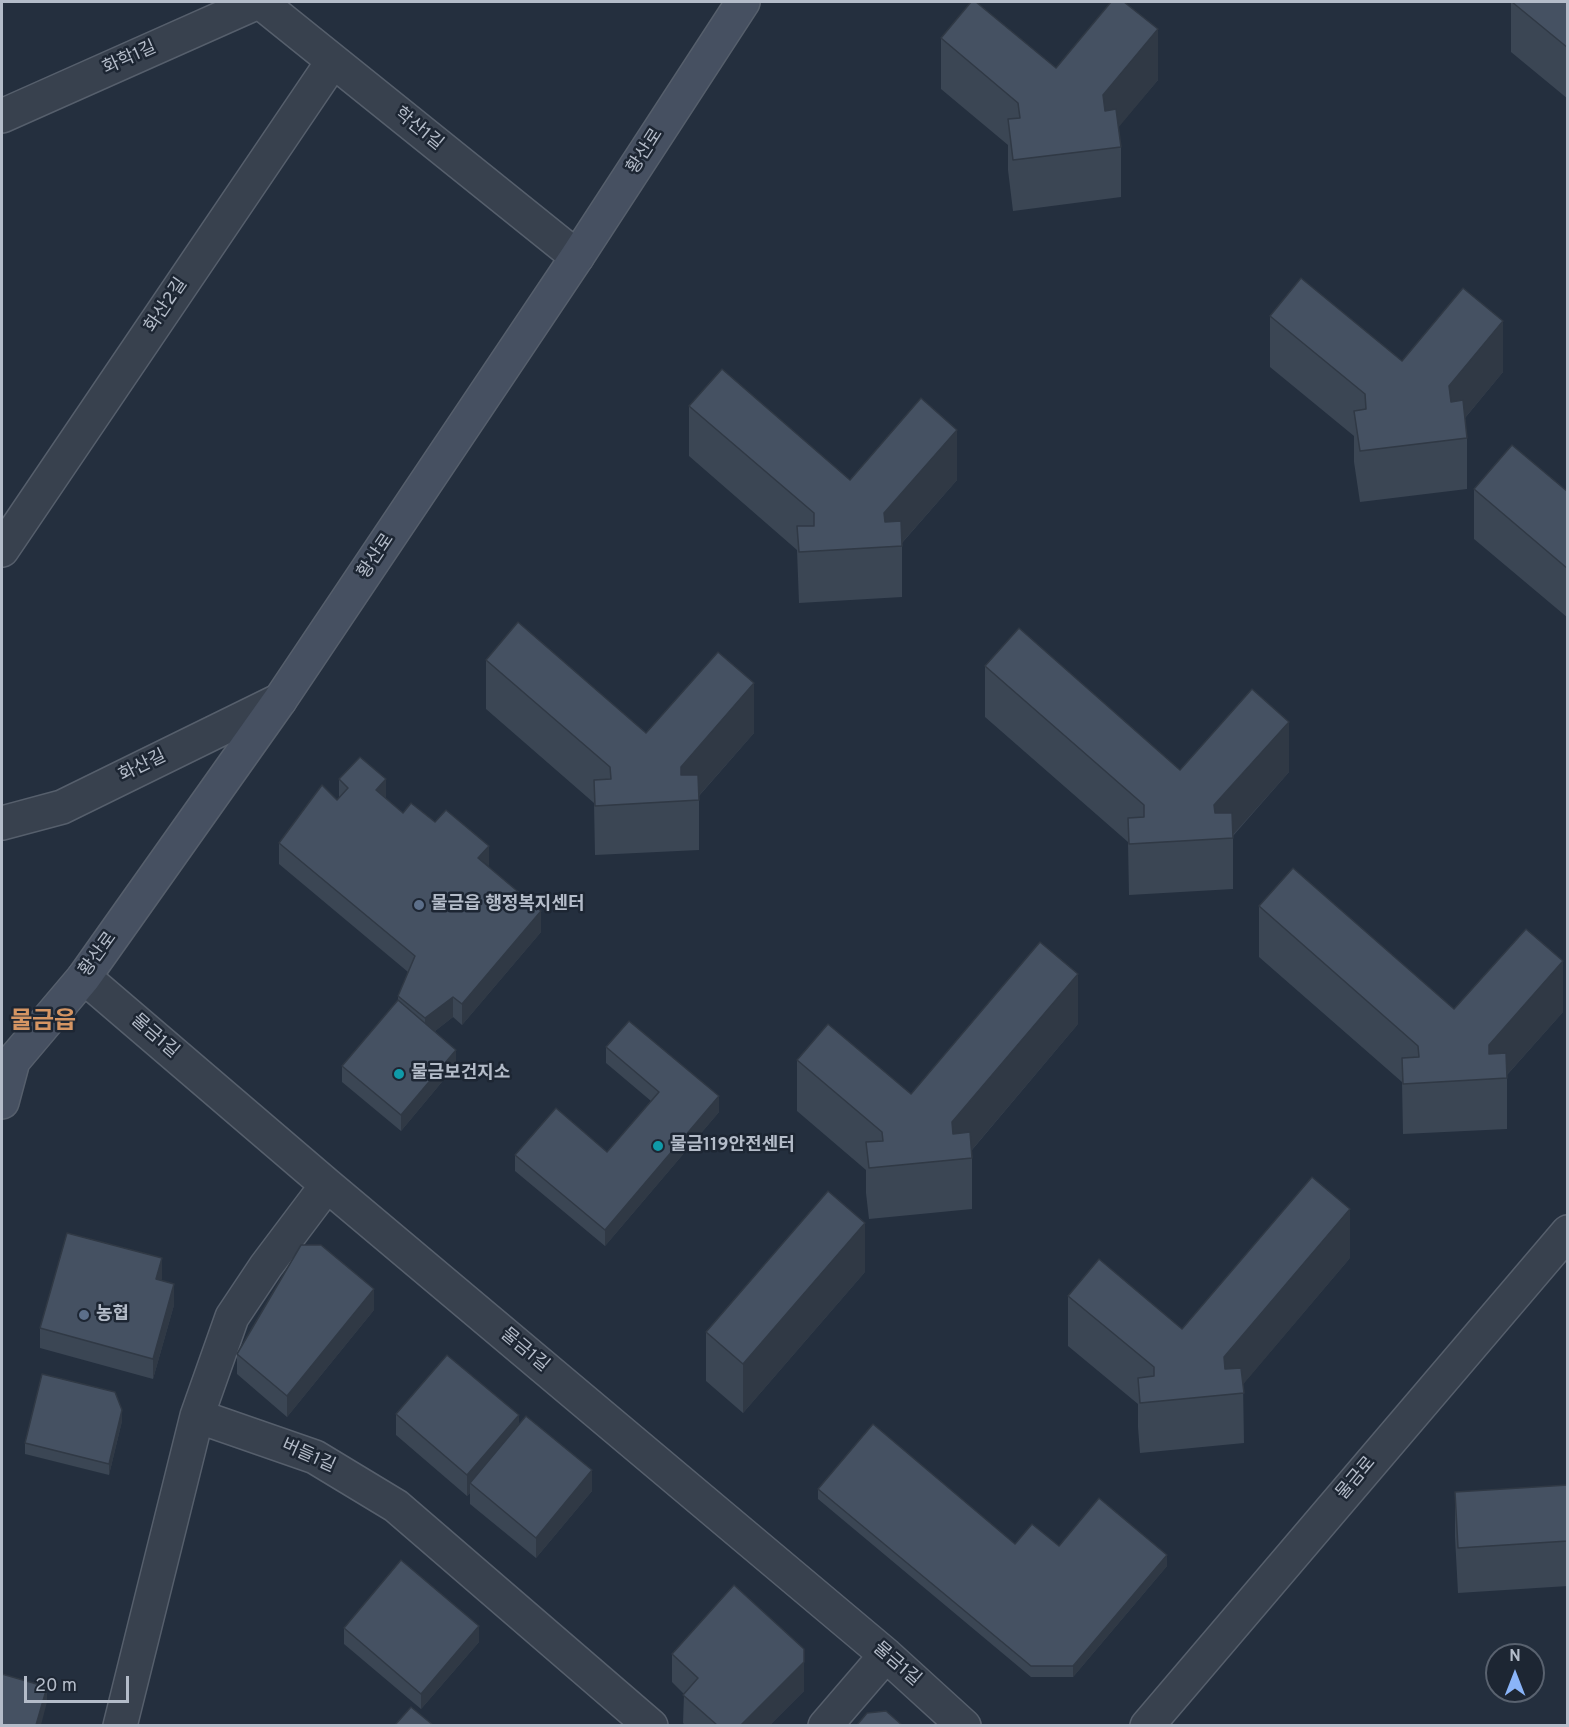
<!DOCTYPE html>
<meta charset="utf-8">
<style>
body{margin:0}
#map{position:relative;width:1569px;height:1727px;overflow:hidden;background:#242f3e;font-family:Overpass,sans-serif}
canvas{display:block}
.frame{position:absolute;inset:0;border:3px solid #b4bcc9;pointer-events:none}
.north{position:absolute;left:1485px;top:1643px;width:60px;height:60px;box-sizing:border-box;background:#1d2633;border:2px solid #59626f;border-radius:50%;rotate:0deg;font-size:16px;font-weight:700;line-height:24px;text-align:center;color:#b4bcc9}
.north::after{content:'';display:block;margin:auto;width:21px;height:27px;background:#8ab4f8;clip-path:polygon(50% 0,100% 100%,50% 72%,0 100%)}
.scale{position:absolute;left:24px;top:1676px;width:105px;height:27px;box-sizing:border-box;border:3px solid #b4bcc9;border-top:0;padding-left:8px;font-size:18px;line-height:21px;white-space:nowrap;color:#b4bcc9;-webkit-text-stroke:4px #1d2633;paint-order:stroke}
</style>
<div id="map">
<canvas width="1569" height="1727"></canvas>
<div class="frame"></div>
<div class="north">N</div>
<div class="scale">20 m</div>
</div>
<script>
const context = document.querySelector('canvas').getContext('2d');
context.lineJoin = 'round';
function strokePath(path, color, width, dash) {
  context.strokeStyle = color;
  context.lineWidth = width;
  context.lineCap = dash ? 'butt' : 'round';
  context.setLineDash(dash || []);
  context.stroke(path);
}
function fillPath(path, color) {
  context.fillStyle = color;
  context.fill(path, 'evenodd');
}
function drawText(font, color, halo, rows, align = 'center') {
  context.font = font + ' Overpass,"Noto Sans KR",sans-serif';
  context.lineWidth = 5;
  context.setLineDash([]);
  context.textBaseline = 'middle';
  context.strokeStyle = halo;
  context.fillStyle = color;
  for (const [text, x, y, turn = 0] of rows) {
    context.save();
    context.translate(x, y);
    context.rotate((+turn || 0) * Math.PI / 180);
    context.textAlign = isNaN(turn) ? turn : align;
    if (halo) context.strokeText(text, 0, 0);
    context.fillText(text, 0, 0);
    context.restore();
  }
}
const minor = new Path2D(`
 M260 2 577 257
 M2 116 258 2
 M2 550 333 61
 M2 823 62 807 280 700
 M84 977 327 1185 886 1655 964 1726
 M197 1416 315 1457 396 1506 651 1726
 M120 1726 197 1416 232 1317 266 1266 327 1185
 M825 1726 886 1655
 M1147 1726 1568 1232`);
const secondary = new Path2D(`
 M2 1102 13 1061 84 977 280 700 577 257 743 2`);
strokePath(minor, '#565f6c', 36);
strokePath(secondary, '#565f6c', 36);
strokePath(minor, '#38414e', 33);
strokePath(secondary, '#465061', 33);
fillPath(new Path2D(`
 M1511 2H1568V99L1511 52Z
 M941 38 1056 68 1158 80 1118 127 1121 147V197L1013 211 1008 170V145L941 89Z
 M1270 316 1402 361 1503 372 1465 418 1467 438V489L1360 502 1354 462V436L1270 367Z
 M689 406 850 480H957L902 543V597L799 603 797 550 689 456Z
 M1474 489 1568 492V618L1474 539Z
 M486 660 646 733H754L699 796V850L595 855 594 803 486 709Z
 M985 666 1180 770 1289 772 1233 836V889L1129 895 1128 842 985 717Z
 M339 779 386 799 403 813 488 867 541 932 462 1025 453 1017 435 1031 456 1065 401 1131 342 1082V1066L398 1000V996L408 972 279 864V843L337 800 339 798Z
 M1259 906 1454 1009 1563 1012 1507 1075V1129L1403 1134 1402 1082 1259 957Z
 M1078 1024 972 1150V1209L869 1219 866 1193V1170L797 1111V1060L911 1094Z
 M606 1047 719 1112 605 1246 515 1171V1155L607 1152 651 1101 606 1063Z
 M1350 1258 1243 1384 1244 1443 1140 1453 1138 1427V1404L1068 1346V1296L1182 1329Z
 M865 1272 743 1413 706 1381V1332Z
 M162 1279 161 1280 174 1305 153 1379 40 1348V1328Z
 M374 1310 287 1417 237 1374V1354Z
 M396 1414 519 1424 592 1491 536 1558 470 1504V1493L467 1496 396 1435Z
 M122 1421 109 1475 25 1454V1443Z
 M1568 1485V1586L1458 1593 1455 1537V1492Z
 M818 1489 1015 1544 1059 1546 1167 1566 1073 1677H1031L818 1499Z
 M344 1628 479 1642 421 1709 344 1644Z
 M672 1654 804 1691 770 1725H685L683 1723 684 1694 672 1682Z`), '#3b4654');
fillPath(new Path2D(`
 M1158 29V80L1103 146V95Z
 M1503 321V372L1449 437V386Z
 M957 430V480L899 546 884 547V513Z
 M754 683V733L695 800 681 801V767Z
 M1289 722V772L1230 838 1214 839V805Z
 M386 779V799L376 790Z
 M489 846V866L478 858Z
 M541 911V932L462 1025V1004Z
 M1563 961V1012L1504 1078 1489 1079V1045Z
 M1078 974V1024L964 1159 952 1160V1122Z
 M453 997V1017L425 1039V1018Z
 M456 1050V1065L401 1131V1115Z
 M719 1096V1112L605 1246V1230Z
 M1350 1209V1258L1235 1394 1224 1395V1357Z
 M865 1223V1272L743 1413V1364Z
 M162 1258V1279L156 1299V1279Z
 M174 1284V1305L153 1379V1359Z
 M374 1289V1310L287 1417V1396Z
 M122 1410V1421L109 1475V1464Z
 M519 1415V1436L470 1483V1493L467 1496V1475Z
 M592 1470V1491L536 1558V1538Z
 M1167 1555V1566L1073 1677V1666Z
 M479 1626V1642L421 1709V1694Z
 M804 1662V1691L770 1725H741Z
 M47 1687V1702L41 1725H36Z`), '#303945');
const building = new Path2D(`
 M971 2H976L1056 68 1111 2H1124L1158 29 1103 95 1105 111 1116 109 1121 147 1013 160 1008 119 1020 118 1018 103 941 38Z
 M1512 2H1568V48Z
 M1301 278 1402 361 1463 288 1503 321 1449 386 1451 402 1463 400 1467 438 1360 451 1354 411 1366 409 1365 394 1270 316Z
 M722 369 850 480 921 398 957 430 884 513 885 522 901 521 902 546 799 552 797 526H814V513L689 406Z
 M1512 445 1568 492V569L1474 489Z
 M518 622 646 733 718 652 754 683 681 767V775H698L699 800 595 806 594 780 611 779 610 767 486 660Z
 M1019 628 1180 770 1252 689 1289 722 1214 805 1215 813H1232L1233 838 1129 844 1128 818 1144 817V805L985 666Z
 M360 757 386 779 376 790 403 813 411 803 435 822 446 810 489 846 478 858 541 911 462 1004 453 997 425 1018 398 996 415 956 279 843 322 785 337 800 348 788 339 779Z
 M1293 868 1454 1009 1526 929 1563 961 1489 1045V1054L1506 1053 1507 1078 1403 1084 1402 1058 1419 1057 1418 1046 1259 906Z
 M1040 942 1078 974 952 1122 953 1134 970 1132 972 1158 869 1168 866 1142 883 1141 882 1132 797 1060 828 1024 911 1094Z
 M398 1000 456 1050 401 1115 342 1066Z
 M629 1021 719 1096 605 1230 515 1155 556 1108 607 1152 659 1092 606 1047Z
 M1312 1177 1350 1209 1224 1357 1225 1369 1241 1368 1244 1393 1140 1403 1138 1378 1154 1376V1367L1068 1296 1099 1259 1182 1329Z
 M828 1191 865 1223 743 1364 706 1332Z
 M67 1233 162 1258 156 1279 174 1284 153 1359 40 1328Z
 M301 1245H321L374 1289 287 1396 237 1354Z
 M447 1355 519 1415 467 1475 396 1414Z
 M42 1374 115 1392 122 1410 109 1464 25 1443Z
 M526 1416 592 1470 536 1538 470 1483Z
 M873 1424 1015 1544 1032 1524 1059 1546 1099 1498 1167 1555 1073 1666H1031L818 1489Z
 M1568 1485V1541L1458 1548 1455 1492Z
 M401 1560 479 1626 421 1694 344 1628Z
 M734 1585 804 1649V1662L741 1725H717L683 1695 698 1678 672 1654Z
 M2 1674 47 1687 36 1725H2Z
 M411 1707 433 1725H395Z
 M886 1711 902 1725H857L867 1713Z`);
fillPath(building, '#455162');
strokePath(building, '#303945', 1.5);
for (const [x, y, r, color] of [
 [419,905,6,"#5c6f8a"],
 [399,1074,6,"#0f9aa8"],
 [658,1146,6,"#0f9aa8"],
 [84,1315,6,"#5c6f8a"]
]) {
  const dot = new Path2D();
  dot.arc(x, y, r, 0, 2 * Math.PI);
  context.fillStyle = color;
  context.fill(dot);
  strokePath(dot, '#1d2633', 2);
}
drawText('18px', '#b4bcc9', '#1d2633', [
 ["화학1길",130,59,-24],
 ["학산1길",418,130,39],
 ["황산로",646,152,-57],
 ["화산2길",167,306,-56],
 ["황산로",377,557,-56],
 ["화산길",143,767,-26],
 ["황산로",99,955,-54],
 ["물금1길",154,1037,41],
 ["물금1길",524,1351,40],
 ["버들1길",308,1457,24],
 ["물금로",1357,1479,-50],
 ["물금1길",896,1665,41]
]);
drawText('bold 18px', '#b4bcc9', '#1d2633', [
 ["물금읍 행정복지센터",431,905],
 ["물금보건지소",411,1074],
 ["물금119안전센터",670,1146],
 ["농협",96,1315]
], 'left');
drawText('bold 24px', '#d59563', '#1d2633', [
 ["물금읍",43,1023]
]);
</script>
